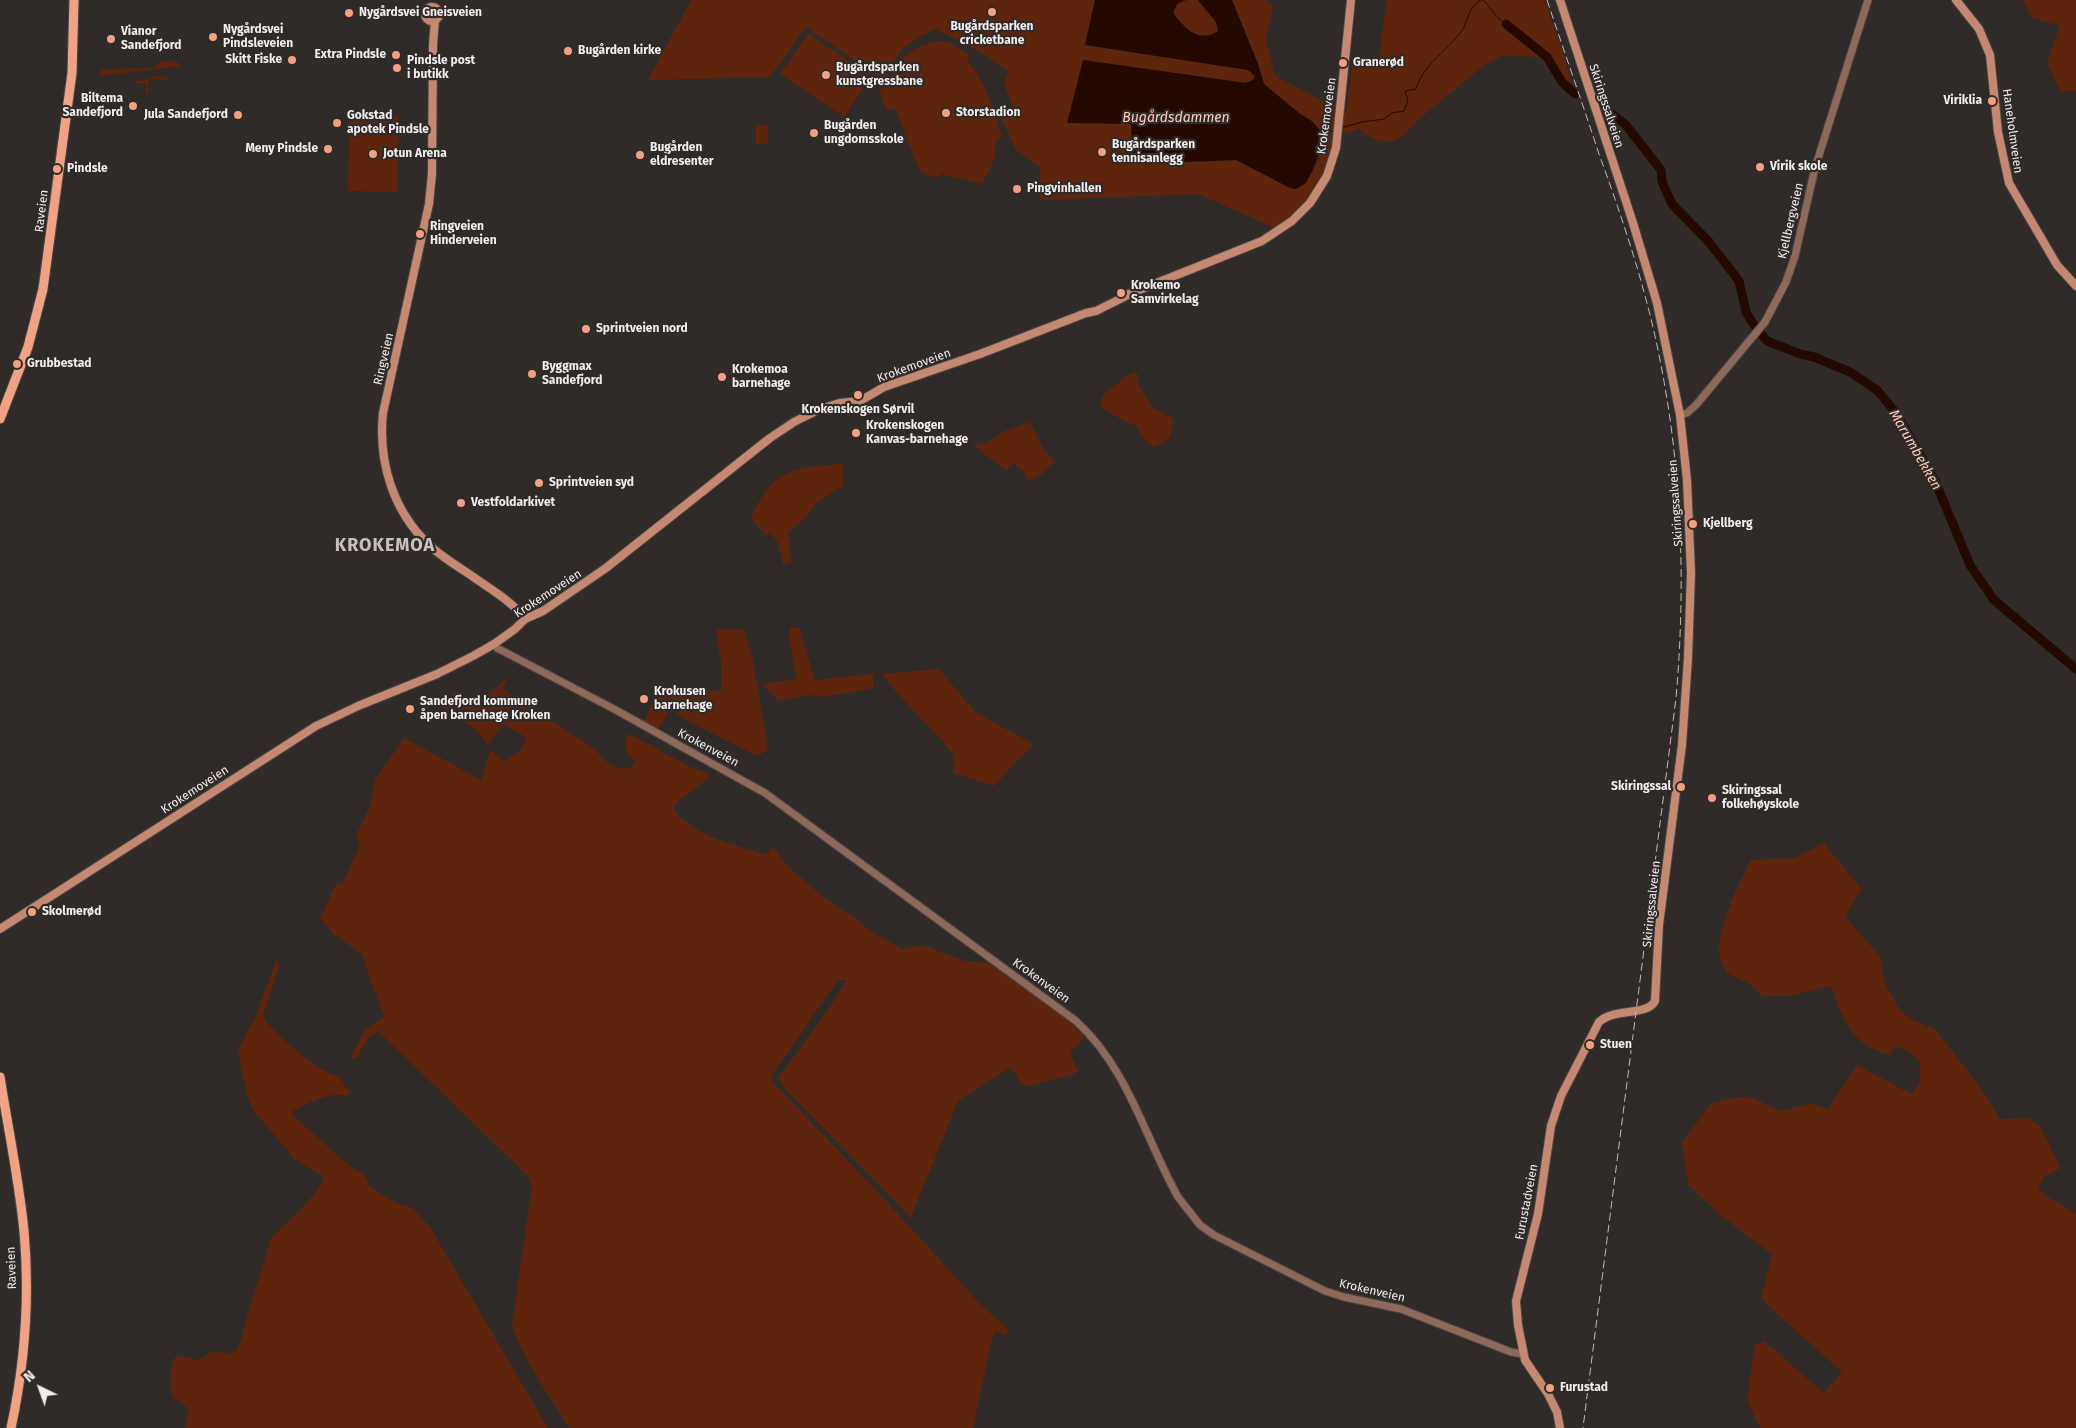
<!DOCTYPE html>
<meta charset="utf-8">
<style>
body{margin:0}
#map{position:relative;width:2076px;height:1428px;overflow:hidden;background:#302b29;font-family:"Fira Sans",sans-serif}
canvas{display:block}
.north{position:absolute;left:15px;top:1363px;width:50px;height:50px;-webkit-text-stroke:4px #302b29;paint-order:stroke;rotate:318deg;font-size:14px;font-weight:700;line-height:20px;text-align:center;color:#f1edec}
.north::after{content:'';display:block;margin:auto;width:18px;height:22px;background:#f1edec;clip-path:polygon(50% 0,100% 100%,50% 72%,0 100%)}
</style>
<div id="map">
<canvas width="2076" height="1428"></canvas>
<div class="north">N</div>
</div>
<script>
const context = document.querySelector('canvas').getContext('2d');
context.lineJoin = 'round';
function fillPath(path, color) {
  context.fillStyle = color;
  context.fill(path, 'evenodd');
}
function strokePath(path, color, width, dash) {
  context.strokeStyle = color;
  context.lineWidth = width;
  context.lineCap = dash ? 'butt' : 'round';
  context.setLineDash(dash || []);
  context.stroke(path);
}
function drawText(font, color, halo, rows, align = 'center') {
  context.font = font + ' "Fira Sans",sans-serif';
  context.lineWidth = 4.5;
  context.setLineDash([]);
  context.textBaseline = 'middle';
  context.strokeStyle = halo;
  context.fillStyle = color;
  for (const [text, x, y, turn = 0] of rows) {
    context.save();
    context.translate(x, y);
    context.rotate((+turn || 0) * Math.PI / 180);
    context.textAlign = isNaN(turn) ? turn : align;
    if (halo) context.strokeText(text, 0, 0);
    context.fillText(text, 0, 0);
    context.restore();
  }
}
fillPath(new Path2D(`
 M691 0H1095L1085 45 1248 70 1255 76 1253 80 1247 83 1083 60 1124 123 1132 124 1133 164 1237 160 1290 188C1306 190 1317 168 1319 154 1320 145 1315 131 1313 122L1299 113 1264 84 1258 64 1232 0H1265L1273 7 1266 40 1275 76 1346 113 1353 62 1378 64 1387 0H1544L1564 55 1575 102 1540 57 1502 56 1483 66 1413 124C1402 141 1387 147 1368 136 1364 134 1362 130 1359 128L1348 133H1336C1327 177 1311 200 1276 229L1199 194 1040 200V167L1016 150 1000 115 1014 109 1004 84 1008 72 984 54 936 29C905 43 898 49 885 81L806 27 770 77 648 80Z
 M1186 0H1197L1216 22 1219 31C1196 43 1186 29 1173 13L1177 4Z
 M2023 0H2076V91H2060L2047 62 2060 26 2031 17Z
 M808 34 871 76 844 117 780 74Z
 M943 41 953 44 970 56 967 61C986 80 994 111 1002 137L996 139 995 158 982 184 942 174 937 178 924 174 919 170 895 108 887 111 879 88 889 85C894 57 917 43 943 41Z
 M171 60 179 63 181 66 99 76 101 70C120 67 137 70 155 67L158 63Z
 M158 76 166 77 168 80 149 79 148 94 146 93V83H130Z
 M349 115 399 116 397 192 348 191Z
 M756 125H768V144H756Z
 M1133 372 1138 374V384L1152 407 1172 418C1175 438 1168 441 1152 447L1139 433 1138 427 1113 415 1102 407 1101 400 1106 392Z
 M1030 422 1044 450 1054 461C1046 472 1039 477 1027 481L1023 470 1013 463 1006 470 972 445 986 444 1002 432Z
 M843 463V486L817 502 803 520 788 532 791 563 783 564 778 543 771 533 766 535 751 518C774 466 793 470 843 463Z
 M790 628H799L815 680 873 674V688L823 697 810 695 779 701 762 684 796 679 790 643Z
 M716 630H744L753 661 768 750 757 756 690 722 670 709 657 731 643 723 658 692 674 696 689 690 721 691V663Z
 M939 669 975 712 1033 744 994 786 954 773V754L896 692 882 674Z
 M508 677 502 689 595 749C604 761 619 776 634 765L635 761 626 752V737L630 734 688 766 708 773 709 776C700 789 676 798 673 809 693 836 733 844 763 854H767L773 847 789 867 823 897 859 921 870 931 903 949 923 945 965 961 989 963 1067 1019 1084 1036V1039L1072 1049 1070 1053 1078 1071 1074 1074 1028 1086 1021 1084 1014 1072 1009 1068 958 1101 911 1217 783 1087 779 1079 781 1074 826 1013 847 980H839L836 983 773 1073 771 1079 773 1083 879 1193 980 1304 1007 1328 1008 1333 1005 1335 996 1331 992 1338 973 1428H569C549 1395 524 1361 512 1325L532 1187 528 1176 379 1032C367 1034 363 1048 357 1058L354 1059 351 1056 365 1030 384 1017 361 953 333 934 320 918 336 884 342 885 360 845 356 836 371 803 375 780 404 738 481 780 490 750 505 761 520 751 527 738 504 724 488 744 475 729 441 707 455 691 479 702Z
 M1824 843 1861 889 1845 917 1880 956 1884 981 1900 1011 1915 1021 1935 1029 1964 1066 1992 1105 1999 1119 2028 1118 2039 1125 2061 1168 2045 1176 2038 1187 2048 1197 2076 1214V1428H1760L1747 1400 1755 1345 1764 1341 1824 1393 1842 1372 1761 1299 1772 1254 1720 1215 1688 1184 1682 1143 1711 1103 1741 1097 1753 1098 1781 1111 1811 1103 1828 1109 1857 1065 1911 1094 1920 1082V1063L1907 1050 1895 1046 1890 1055C1850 1045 1844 1020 1831 986L1790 996H1763L1748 983 1727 973C1725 968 1721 961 1719 955 1715 934 1740 880 1751 860L1795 858Z
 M276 961 279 963V967L264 1013 265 1020C277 1035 321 1075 339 1076L349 1092 348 1095C342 1096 335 1094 328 1096 316 1099 304 1105 293 1111L292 1115 352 1168 357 1172H363L370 1187 398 1204 413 1208 430 1227 548 1428H185L188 1409 182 1403 173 1398C170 1386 169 1368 175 1357 190 1353 195 1368 209 1352L234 1353C243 1341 244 1327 248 1313 254 1289 264 1266 270 1241 276 1231 283 1227 291 1219 303 1208 316 1193 323 1179L322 1175 301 1164 293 1157 254 1111 248 1099 239 1058 238 1049 256 1016Z`), '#5e250c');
fillPath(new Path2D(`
 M1095 0H1186L1177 4 1173 13C1185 28 1198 44 1218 31L1216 22 1198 0H1195H1232L1258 64 1264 84 1299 113 1313 122 1323 134 1319 154 1312 171 1306 183 1296 189 1290 188 1236 160 1133 164 1131 124 1067 123 1083 60 1246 83 1253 80 1255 76 1248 70 1085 45Z`), '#230902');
strokePath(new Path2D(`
 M1483 0C1493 9 1493 16 1506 24
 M1341 128 1362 122 1384 119 1392 113 1404 111 1408 101 1405 91 1416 89C1423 64 1449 50 1463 29 1469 18 1469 6 1481 0
 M1323 134 1335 130`), '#230902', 1);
strokePath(new Path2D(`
 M1506 24 1547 57 1562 82 1575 94
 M1601 106 1625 124 1661 170 1662 182 1672 204 1709 242 1739 281 1746 312 1752 322 1767 341 1800 354 1814 357 1850 372 1877 390 1896 413 1935 481 1970 565 1994 600 2076 669`), '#230902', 9);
const tertiary = new Path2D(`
 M1680 415 1687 413 1696 405 1765 322 1786 282 1795 256 1815 168 1868 0
 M494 644 497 648 614 709 765 793 1076 1021C1128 1068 1145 1138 1178 1197L1200 1225 1214 1235 1325 1291 1344 1297 1401 1309 1511 1352 1523 1354`);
const secondary = new Path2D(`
 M1560 0 1633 223 1657 303 1680 415 1687 480 1691 573 1688 658 1682 745 1659 925 1655 1001C1646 1017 1615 1007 1599 1022L1561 1096 1551 1126 1538 1214 1516 1301 1518 1325 1525 1360 1548 1394 1557 1412 1560 1428
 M1956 0 1979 29 1990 55 1998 132 2009 183 2057 265 2076 286
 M425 14a7 7 0 1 1 14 0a7 7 0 1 1-14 0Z
 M435 20 433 45 432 174 429 204 383 413C378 462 393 511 429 545 442 557 457 566 472 576 490 589 512 601 525 619
 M1124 296 1262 241 1292 221 1310 203 1327 176 1336 148 1351 0
 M0 929 316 726 358 706 437 674 473 656 494 644 515 629 525 619 543 611 606 568 770 438 794 422 820 409 840 403 860 401 884 387 980 354 1086 313 1096 311 1128 295`);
const primary = new Path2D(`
 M0 419 28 347 43 289 72 73 74 0
 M0 1077C8 1128 19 1180 24 1231 30 1298 25 1363 11 1428`);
strokePath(tertiary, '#4b4644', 9);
strokePath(secondary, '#4b4644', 10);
strokePath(primary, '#4b4644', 11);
strokePath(tertiary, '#8e6859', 7);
strokePath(secondary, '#c58972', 8);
strokePath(primary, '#f0a284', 9);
strokePath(new Path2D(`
 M1547 0C1564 51 1582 102 1599 154 1619 209 1638 265 1652 323 1681 446 1687 572 1676 698L1583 1428`), '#bdb9b8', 1, [8, 4]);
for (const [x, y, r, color] of [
 [992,12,5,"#f2a081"],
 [349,13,5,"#f2a081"],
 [213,37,5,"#f2a081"],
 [111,39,5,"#f2a081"],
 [568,51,5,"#f2a081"],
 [396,55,5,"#f2a081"],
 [292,60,5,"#f2a081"],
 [1343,63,5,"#f2a081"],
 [397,68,5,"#f2a081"],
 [826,75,5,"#f2a081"],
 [1992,101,5,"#f2a081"],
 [133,106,5,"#f2a081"],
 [946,113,5,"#f2a081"],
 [238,115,5,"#f2a081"],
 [337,123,5,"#f2a081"],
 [814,133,5,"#f2a081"],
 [328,149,5,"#f2a081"],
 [1102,152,5,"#f2a081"],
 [373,154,5,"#f2a081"],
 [640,155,5,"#f2a081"],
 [1760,167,5,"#f2a081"],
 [57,169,5,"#f2a081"],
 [1017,189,5,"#f2a081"],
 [420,234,5,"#f2a081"],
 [1121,293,5,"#f2a081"],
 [586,329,5,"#f2a081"],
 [17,364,5,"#f2a081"],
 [532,374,5,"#f2a081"],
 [722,377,5,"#f2a081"],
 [858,395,5,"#f2a081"],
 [856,433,5,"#f2a081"],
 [539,483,5,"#f2a081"],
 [461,503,5,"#f2a081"],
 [1693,524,5,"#f2a081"],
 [644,699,5,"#f2a081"],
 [410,709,5,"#f2a081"],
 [1681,787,5,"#f2a081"],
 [1712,798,5,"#f2a081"],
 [32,912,5,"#f2a081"],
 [1590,1045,5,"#f2a081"],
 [1550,1388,5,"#f2a081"]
]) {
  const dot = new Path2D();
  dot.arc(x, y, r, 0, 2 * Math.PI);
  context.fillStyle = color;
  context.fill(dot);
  strokePath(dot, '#302b29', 2);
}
drawText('bold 12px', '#f1edec', '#302b29', [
 ["Nygårdsvei Gneisveien",359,13],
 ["Bugårdsparken",992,27,"center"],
 ["cricketbane",992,41,"center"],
 ["Nygårdsvei",223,30],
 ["Pindsleveien",223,44],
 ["Vianor",121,32],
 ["Sandefjord",121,46],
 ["Bugården kirke",578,51],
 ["Extra Pindsle",386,55,"right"],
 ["Skitt Fiske",282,60,"right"],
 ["Pindsle post",407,61],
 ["i butikk",407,75],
 ["Granerød",1353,63],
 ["Bugårdsparken",836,68],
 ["kunstgressbane",836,82],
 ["Biltema",123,99,"right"],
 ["Sandefjord",123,113,"right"],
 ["Viriklia",1982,101,"right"],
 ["Storstadion",956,113],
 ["Jula Sandefjord",228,115,"right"],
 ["Gokstad",347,116],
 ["apotek Pindsle",347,130],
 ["Bugården",824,126],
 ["ungdomsskole",824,140],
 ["Bugårdsparken",1112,145],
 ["tennisanlegg",1112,159],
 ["Bugården",650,148],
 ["eldresenter",650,162],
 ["Meny Pindsle",318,149,"right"],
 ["Jotun Arena",383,154],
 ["Virik skole",1770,167],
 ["Pindsle",67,169],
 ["Pingvinhallen",1027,189],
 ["Ringveien",430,227],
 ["Hinderveien",430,241],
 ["Krokemo",1131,286],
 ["Samvirkelag",1131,300],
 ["Sprintveien nord",596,329],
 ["Grubbestad",27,364],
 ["Byggmax",542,367],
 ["Sandefjord",542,381],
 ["Krokemoa",732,370],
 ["barnehage",732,384],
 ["Krokenskogen Sørvil",858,410,"center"],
 ["Krokenskogen",866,426],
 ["Kanvas-barnehage",866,440],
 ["Sprintveien syd",549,483],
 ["Vestfoldarkivet",471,503],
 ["Kjellberg",1703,524],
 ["Krokusen",654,692],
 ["barnehage",654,706],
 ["Sandefjord kommune",420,702],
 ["åpen barnehage Kroken",420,716],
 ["Skiringssal",1671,787,"right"],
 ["Skiringssal",1722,791],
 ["folkehøyskole",1722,805],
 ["Skolmerød",42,912],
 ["Stuen",1600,1045],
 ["Furustad",1560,1388]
], 'left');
drawText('12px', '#f1edec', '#302b29', [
 ["Skiringssalveien",1606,106,72],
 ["Krokemoveien",1327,116,-82],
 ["Haneholmveien",2012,131,82],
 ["Raveien",42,211,-83],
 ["Kjellbergveien",1791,221,-77],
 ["Ringveien",384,359,-77],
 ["Krokemoveien",914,366,-20],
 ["Skiringssalveien",1676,503,-94],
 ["Krokemoveien",548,594,-33],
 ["Krokenveien",708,748,28],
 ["Krokemoveien",195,790,-33],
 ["Skiringssalveien",1652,904,-84],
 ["Krokenveien",1041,981,36],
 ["Furustadveien",1527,1202,-79],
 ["Raveien",12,1268,-92],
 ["Krokenveien",1372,1291,13]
]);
drawText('italic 14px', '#fdcdbb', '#302b29', [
 ["Bugårdsdammen",1176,118],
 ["Marumbekken",1915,450,60]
]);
context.letterSpacing = '1px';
drawText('bold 18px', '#c7c0be', '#302b29', [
 ["KROKEMOA",385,546]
]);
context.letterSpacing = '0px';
</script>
